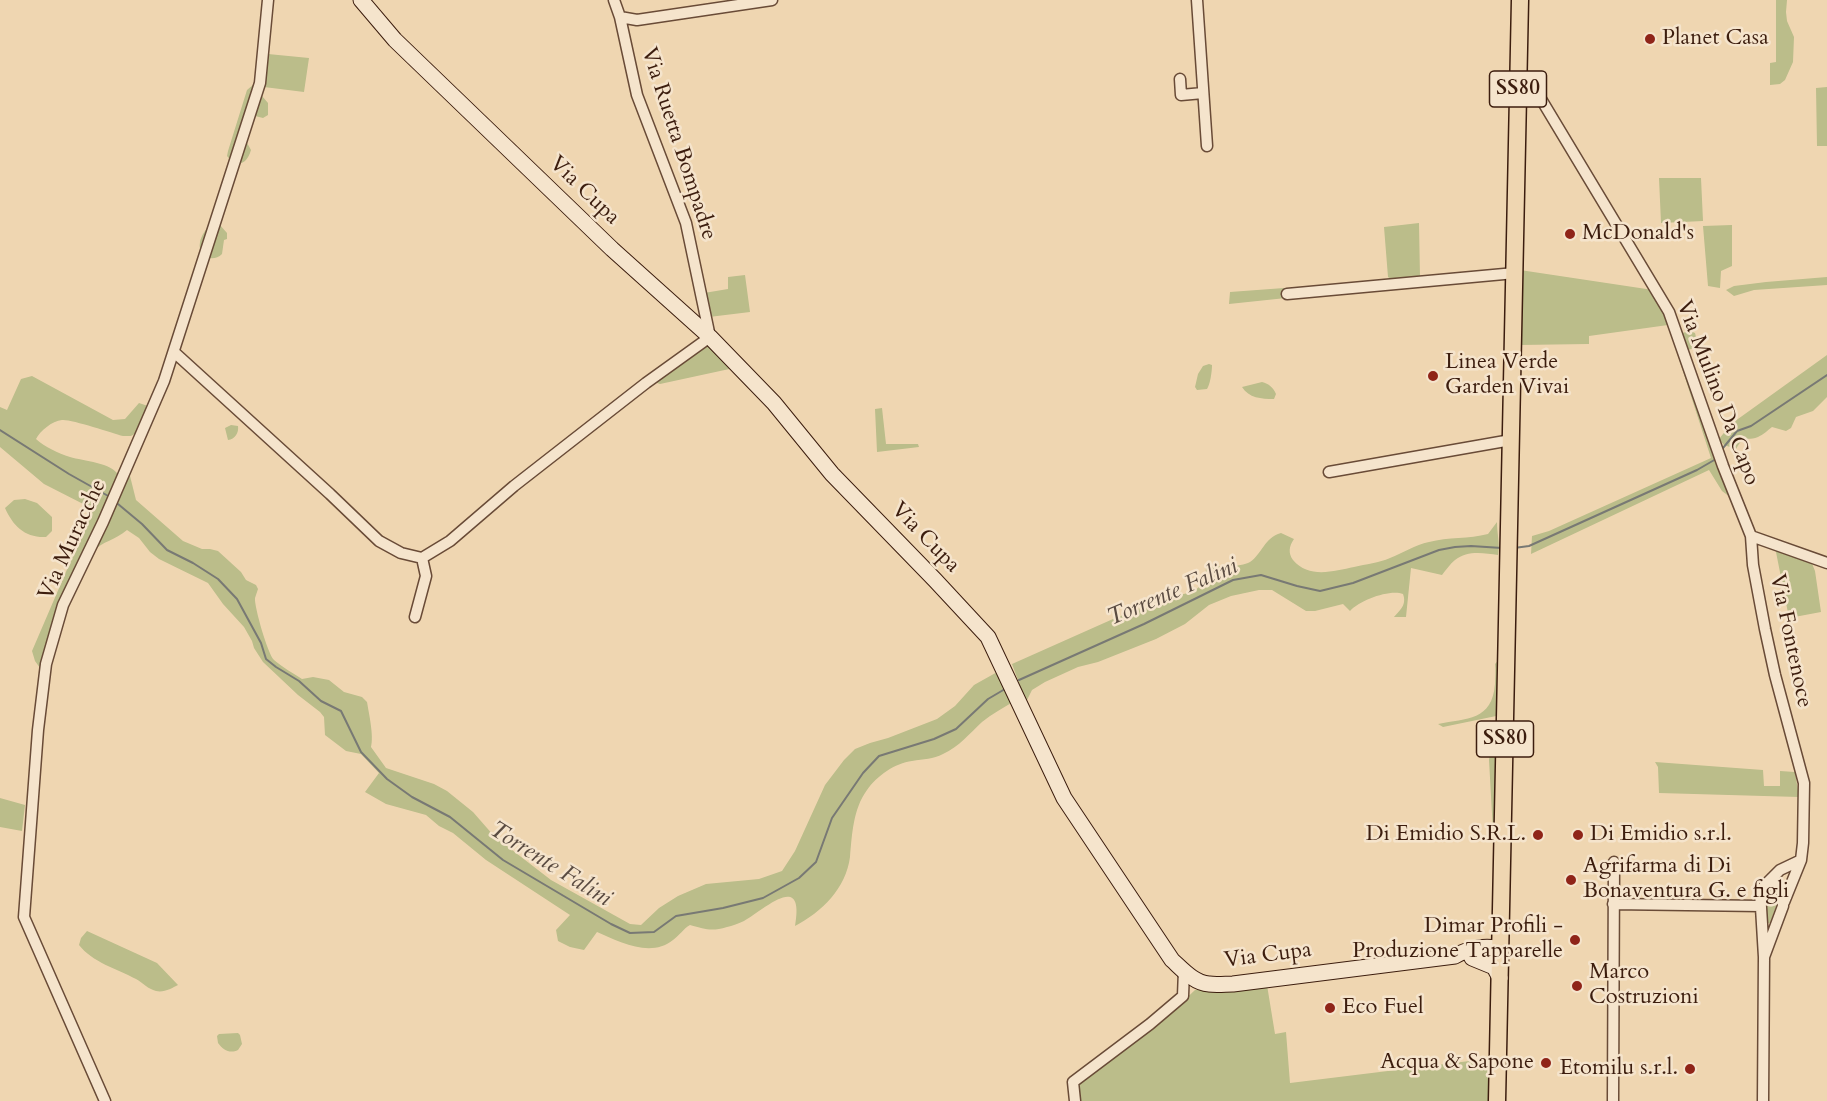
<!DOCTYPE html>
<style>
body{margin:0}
canvas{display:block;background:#efd6b1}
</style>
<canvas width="1827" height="1101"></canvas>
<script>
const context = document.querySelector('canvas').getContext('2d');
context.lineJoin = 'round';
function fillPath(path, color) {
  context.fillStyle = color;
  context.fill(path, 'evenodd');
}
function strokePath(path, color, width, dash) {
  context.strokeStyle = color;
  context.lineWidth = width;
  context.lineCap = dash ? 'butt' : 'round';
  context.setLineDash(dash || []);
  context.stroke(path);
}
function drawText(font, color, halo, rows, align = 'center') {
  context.font = font + ' Cardo,serif';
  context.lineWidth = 5;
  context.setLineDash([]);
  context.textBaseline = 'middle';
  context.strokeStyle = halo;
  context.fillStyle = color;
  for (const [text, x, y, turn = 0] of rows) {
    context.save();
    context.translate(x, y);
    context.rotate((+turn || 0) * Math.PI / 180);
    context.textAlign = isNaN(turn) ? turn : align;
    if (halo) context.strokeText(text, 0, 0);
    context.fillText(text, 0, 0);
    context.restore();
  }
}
fillPath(new Path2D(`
 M1776 0H1787L1786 12 1787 21 1794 37 1793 62 1785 80 1780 84 1770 85V63L1776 62Z
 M268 54 309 58 304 92 264 87 262 96 268 103V115L263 118 255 116 246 141 251 150C247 164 237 169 227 156L228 151 247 90 254 84 264 86Z
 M1827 87V146H1817L1816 88Z
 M1659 178H1701L1703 221 1661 223Z
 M1419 223 1420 277 1392 280 1388 277 1384 227Z
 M219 224 227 233V239L224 240 222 254C213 263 197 257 200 242 201 236 206 229 210 225Z
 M1732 225V266L1721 271 1720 288 1708 286 1703 226Z
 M1520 270 1653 290 1668 325 1730 497 1722 491 1709 470 1531 554 1532 536 1549 531 1711 458 1668 325 1589 336V344L1520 345Z
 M745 275 750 312 709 317 704 293 728 289V277Z
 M1827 277V285L1754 290 1734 296 1726 290 1734 286 1766 282Z
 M1284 288 1286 298 1229 304 1230 292Z
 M1690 331 1695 333 1697 341 1694 348 1688 350 1682 333Z
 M708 341 734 368 660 384 654 382Z
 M1827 355V397L1813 411 1796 417 1791 428 1786 431 1772 427C1768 430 1763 435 1758 437 1746 442 1745 433 1736 449L1724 445 1719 439 1731 424Z
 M1209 364 1212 365C1212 372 1210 385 1207 389L1197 390 1195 387 1198 374 1203 366Z
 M32 376 113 420 125 419 139 403 148 406 136 433 131 436H123C112 433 71 419 62 420 52 421 40 431 36 439 45 447 58 453 70 457 83 461 113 463 118 475L40 668 35 661 32 651 93 509 44 484 0 447V407L7 410 21 379Z
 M1262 382C1269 384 1273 387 1276 394L1274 399C1261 399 1249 398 1242 387Z
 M882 408 886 444H918L919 447 877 452 875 409Z
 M231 425 238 426C239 433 235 439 228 440L225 428Z
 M129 472 136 500 183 541 202 549H210L218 551 241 572 246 580 256 585 258 589C257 592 256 595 255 598 254 606 268 655 274 660 282 667 293 673 302 679L313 677 329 680 344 692 362 697 367 702C369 714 374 736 371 747L386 768 434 784 447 791 473 812 494 836 551 880 630 924 641 925 659 908 678 896 706 884 759 879 782 871 795 851 825 785 844 760 855 749 870 743 888 738 937 719 955 706 974 685 999 671 1013 702C1003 708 992 714 982 722 970 733 959 747 943 754 933 759 924 759 912 761 895 763 877 776 867 790 853 809 852 835 850 857 846 888 822 912 795 926 805 870 764 910 744 921 739 923 732 926 727 927 711 932 705 929 690 925 683 929 680 935 673 940 651 958 619 942 597 932L584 950 570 947 558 941 556 930 570 915 486 860 453 833 439 826 426 815 386 804 365 792 379 773 361 754 346 751 325 735 324 717 320 712 298 695 263 662 254 648 252 641 244 627 223 604 208 583 159 559 150 552 139 538 127 530C116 540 102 541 93 552Z
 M25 499 37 503 52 517V531L46 537C25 538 13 526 5 508L14 500Z
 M1497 522C1497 534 1500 543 1498 555 1484 553 1467 550 1455 560 1450 564 1446 570 1442 575L1411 568 1406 617H1394C1400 610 1407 605 1403 594 1390 589 1360 600 1350 611L1343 604 1315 611H1306L1272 590H1259L1231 596 1209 605 1185 624 1156 639 1098 662 1078 667 1045 682 1032 690 1026 702 1012 664 1113 619 1165 598 1193 592 1205 582 1206 567C1217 565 1240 568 1250 562 1262 554 1264 538 1281 533L1294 539C1289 546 1288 553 1293 560 1309 579 1334 571 1354 567 1366 564 1379 563 1390 558 1403 553 1415 545 1429 542 1448 537 1469 539 1488 534Z
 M1775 547 1811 561 1815 571 1821 612 1789 618Z
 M1501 657V715L1443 727 1438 724C1467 718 1492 721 1495 684 1495 677 1496 671 1495 664Z
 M1500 721 1494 850 1489 760 1493 733 1491 723Z
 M1655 762 1763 770 1764 786H1780V771L1795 772 1799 797 1659 793 1658 767Z
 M0 798 25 805 22 831 0 827Z
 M1775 886 1780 895 1770 923H1765V890Z
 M87 931 157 963 178 985C172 988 164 993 156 991 148 989 143 983 136 979 117 969 92 962 79 945L81 938Z
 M1267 985 1275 1034 1286 1032 1290 1083 1494 1058 1493 1101H1078V1085L1081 1080 1174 1010 1195 990Z
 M238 1033 240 1035 242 1044 238 1050C230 1054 223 1050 218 1043L217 1036 219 1034Z`), '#bbbd8a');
strokePath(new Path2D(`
 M0 430 69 474 110 497
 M1723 448 1737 431 1751 426 1827 375
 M118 504 142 524 167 550 193 563 218 579 237 599 261 643 266 659 276 667 299 681 321 701 341 711 361 752 387 779 412 797 450 817 503 860 611 924 630 933 654 932 676 916 723 908 763 898 799 878 816 862 832 818 863 773 879 756 934 739 956 729 988 699 1005 689
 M1514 548 1529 546 1697 470 1716 459
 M1019 680 1144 624 1233 580 1261 575 1297 586 1320 591 1353 583 1439 550 1455 547 1471 546 1502 548`), '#787974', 2);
const street = new Path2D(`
 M1197 0 1207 146
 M620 17 637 20 772 0
 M1180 79 1181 95 1203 93
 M1518 84C1530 84 1533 90 1541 99L1669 312 1723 466 1751 536 1753 565 1765 629 1775 675 1804 783 1803 843 1801 860
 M1287 294 1515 273
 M174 352 330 494 379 541 401 553 422 558 450 541 514 486 646 383 710 337 686 223 637 95 620 17 614 0
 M1329 472 1511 440
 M1751 536 1827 563
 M415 617 426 576 422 558
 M1766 884 1780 870 1801 860 1784 902
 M1613 904 1761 906
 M105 1101 24 917 38 730 46 664 63 605 103 522 164 381 260 83 268 0
 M1075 1101 1073 1082 1150 1024 1183 996 1184 970
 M1613 1101 1614 862
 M1763 1101 1764 957 1760 891 1766 884H1775L1782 888 1783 906 1764 957`);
const secondary = new Path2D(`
 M361 0 395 40 612 249 710 337 774 403 832 474 935 580 988 637 1064 798 1172 960C1182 969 1194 983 1209 984 1216 985 1226 984 1233 984L1455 956C1467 949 1488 944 1501 950
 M1472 958 1494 967 1500 978`);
const primary = new Path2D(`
 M1497 1101 1520 0`);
strokePath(street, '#694b37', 13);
strokePath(secondary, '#3c1d0e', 17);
strokePath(primary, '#3c1d0e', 19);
strokePath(street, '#f5e4cc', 10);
strokePath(secondary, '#f5e4cc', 15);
strokePath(primary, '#efd6b1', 16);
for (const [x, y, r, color] of [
 [1650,39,6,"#8f2418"],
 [1570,234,6,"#8f2418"],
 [1433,376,6,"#8f2418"],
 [1538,835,6,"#8f2418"],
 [1578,835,6,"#8f2418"],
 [1571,880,6,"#8f2418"],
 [1575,940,6,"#8f2418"],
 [1577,986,6,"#8f2418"],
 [1330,1008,6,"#8f2418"],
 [1546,1063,6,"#8f2418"],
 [1690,1069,6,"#8f2418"]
]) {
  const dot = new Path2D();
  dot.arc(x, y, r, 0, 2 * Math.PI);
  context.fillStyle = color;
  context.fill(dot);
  strokePath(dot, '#f5e4cc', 2);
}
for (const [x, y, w] of [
 [1518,89,57],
 [1505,739,57]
]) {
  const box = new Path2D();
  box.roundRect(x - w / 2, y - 18, w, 36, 4.5);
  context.fillStyle = '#f5e4cc';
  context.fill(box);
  strokePath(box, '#3c1d0e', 1.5);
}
drawText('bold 21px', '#3c1d0e', null, [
 ["SS80",1518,89],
 ["SS80",1505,739]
]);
drawText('22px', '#3c1d0e', '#f5e4cc', [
 ["Planet Casa",1662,39],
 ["McDonald's",1582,234],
 ["Linea Verde",1445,363],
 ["Garden Vivai",1445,388],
 ["Di Emidio S.R.L.",1526,835,"right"],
 ["Di Emidio s.r.l.",1590,835],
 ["Agrifarma di Di",1583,867],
 ["Bonaventura G. e figli",1583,892],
 ["Dimar Profili -",1563,927,"right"],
 ["Produzione Tapparelle",1563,952,"right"],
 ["Marco",1589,973],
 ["Costruzioni",1589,998],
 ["Eco Fuel",1342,1008],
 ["Acqua & Sapone",1534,1063,"right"],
 ["Etomilu s.r.l.",1678,1069,"right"]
], 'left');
drawText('22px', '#3c1d0e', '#f5e4cc', [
 ["Via Ruetta Bompadre",678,144,72],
 ["Via Cupa",584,191,44],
 ["Via Mulino Da Capo",1717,393,69],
 ["Via Cupa",925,538,46],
 ["Via Muracche",73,540,-65],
 ["Via Fontenoce",1790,641,78],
 ["Via Cupa",1268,956,-7]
]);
drawText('italic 24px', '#5a4b41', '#f5e4cc', [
 ["Torrente Falini",1173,593,-23],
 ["Torrente Falini",550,865,32]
]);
</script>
